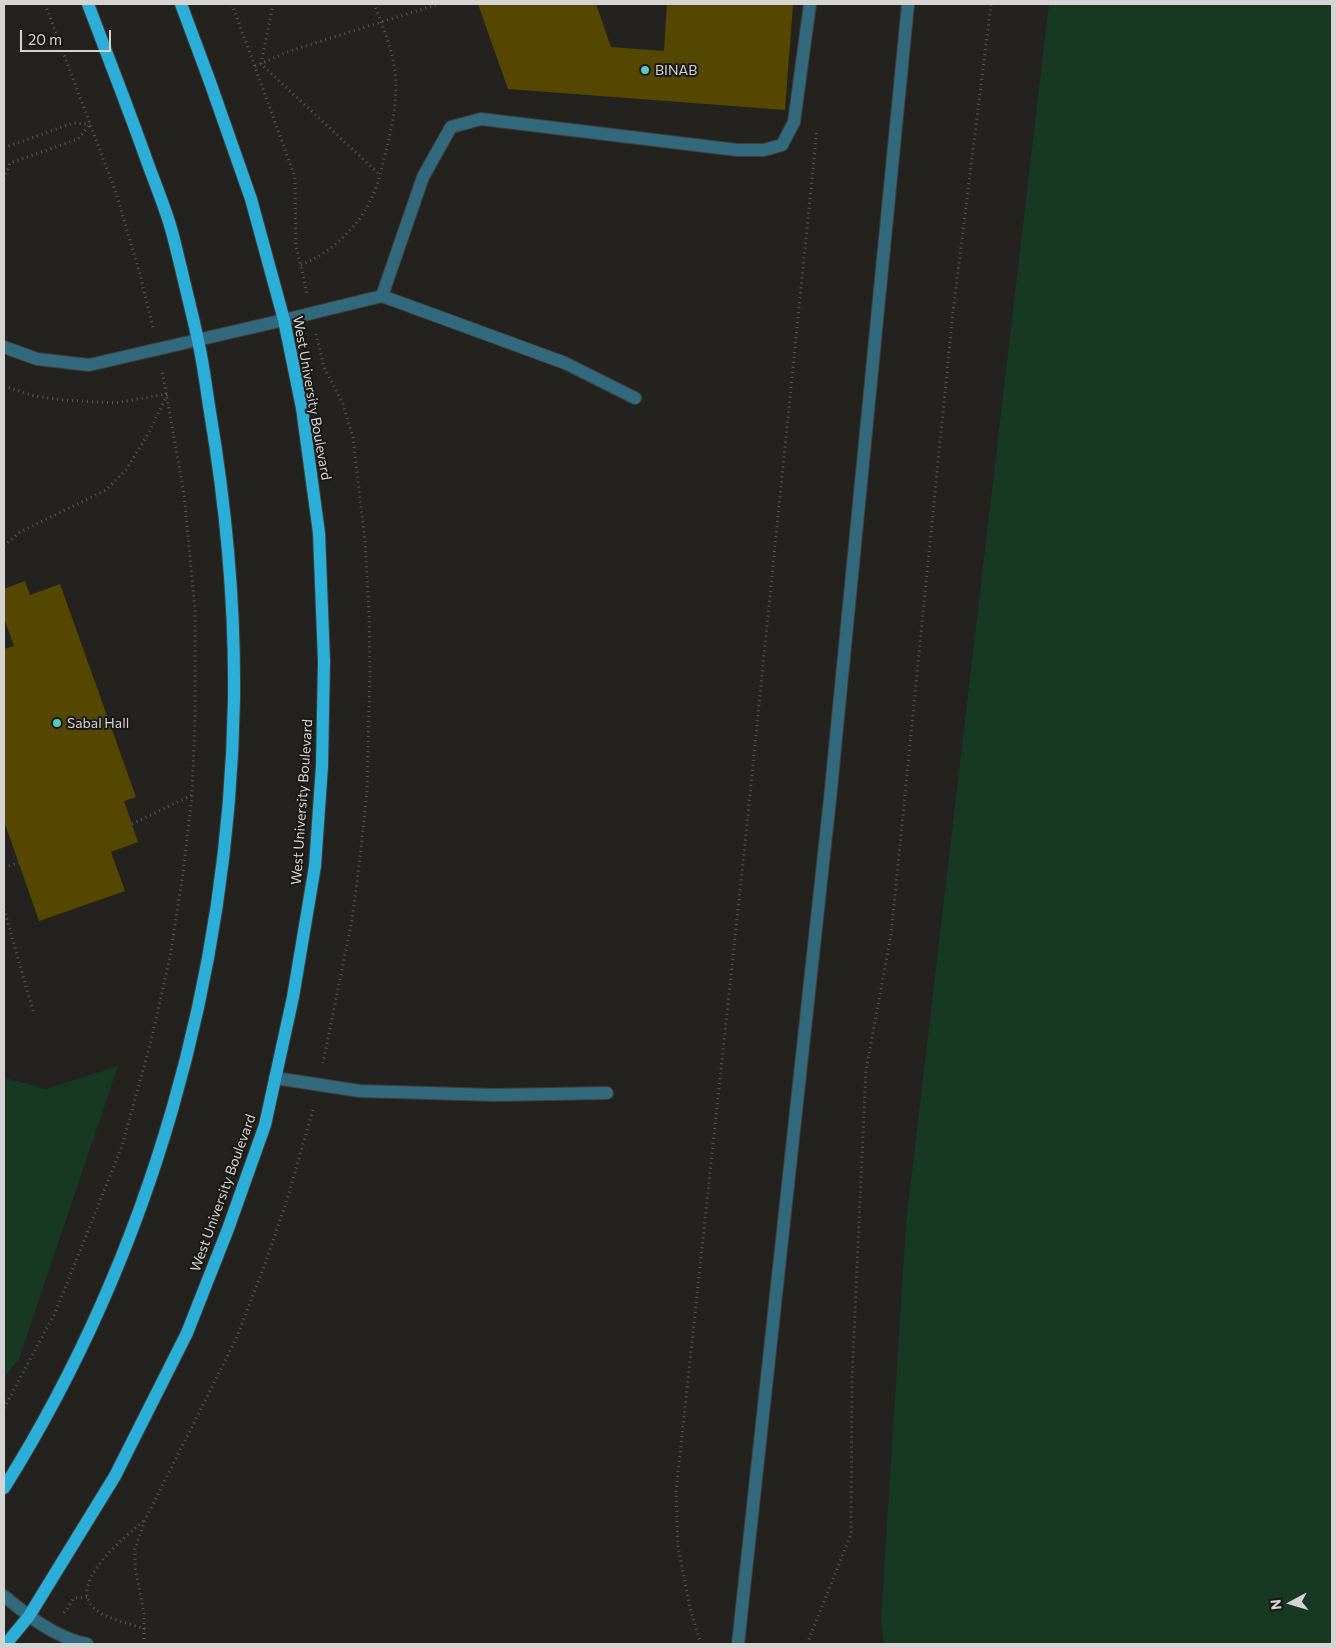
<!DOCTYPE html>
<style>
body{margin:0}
#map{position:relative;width:1336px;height:1648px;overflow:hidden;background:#23221e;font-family:Commissioner,sans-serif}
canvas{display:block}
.frame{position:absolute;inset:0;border:5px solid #d5d4d2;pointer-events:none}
.north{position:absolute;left:1266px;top:1578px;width:50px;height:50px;-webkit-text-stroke:4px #191815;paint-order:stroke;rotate:264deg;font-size:14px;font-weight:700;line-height:20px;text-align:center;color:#d5d4d2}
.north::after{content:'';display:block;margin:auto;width:18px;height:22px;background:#d5d4d2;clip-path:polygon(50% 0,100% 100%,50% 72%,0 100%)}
.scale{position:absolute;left:20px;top:30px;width:91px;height:22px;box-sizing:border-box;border:2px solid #d5d4d2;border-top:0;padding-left:6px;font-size:15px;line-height:18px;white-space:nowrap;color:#d5d4d2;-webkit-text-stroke:4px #191815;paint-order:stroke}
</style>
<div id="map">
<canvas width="1336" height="1648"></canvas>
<div class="frame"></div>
<div class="north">N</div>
<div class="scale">20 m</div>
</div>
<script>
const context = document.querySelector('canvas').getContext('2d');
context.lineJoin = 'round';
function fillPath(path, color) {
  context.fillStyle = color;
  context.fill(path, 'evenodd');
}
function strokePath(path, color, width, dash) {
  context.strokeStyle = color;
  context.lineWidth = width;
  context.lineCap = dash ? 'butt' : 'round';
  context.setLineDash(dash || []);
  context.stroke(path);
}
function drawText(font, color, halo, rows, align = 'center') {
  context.font = font + ' Commissioner,sans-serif';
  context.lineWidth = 4;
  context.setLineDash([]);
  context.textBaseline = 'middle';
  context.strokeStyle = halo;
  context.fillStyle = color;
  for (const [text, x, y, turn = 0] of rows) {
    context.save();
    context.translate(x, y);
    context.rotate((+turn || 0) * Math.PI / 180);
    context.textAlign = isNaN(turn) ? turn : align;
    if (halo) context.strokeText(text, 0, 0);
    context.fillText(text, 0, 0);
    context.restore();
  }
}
fillPath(new Path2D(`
 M1049 4H1332V1644H884L881 1619 906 1224Z
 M118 1066 19 1359 4 1378V1078L46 1089Z`), '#173924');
fillPath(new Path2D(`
 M478 4H596L611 47 664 51 667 4H793L785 110 508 89Z
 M25 581 30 595 60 584 136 797 124 801 138 842 111 852 125 891 39 921 4 821V649L14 646 4 618V589Z`), '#564700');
const minor = new Path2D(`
 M382 296 423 177 451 127 481 119 737 150H764L782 145 794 122 810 4
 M4 347 37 359 89 365 284 320 382 296 565 363 635 398
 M275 1078 360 1091 494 1095 607 1093
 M4 1596C28 1616 56 1638 87 1644
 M738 1644 830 799 908 4`);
const major = new Path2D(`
 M4 1488C151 1253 229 976 234 699 235 603 226 507 210 412 206 387 203 361 197 336 192 313 186 290 181 268 177 253 174 237 169 222 163 203 155 183 148 164 129 110 108 57 88 4
 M6 1644 29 1616 115 1476 187 1333 228 1229 265 1125 293 997 315 866 322 766 324 661 319 533 302 408 284 320 251 199 210 82 181 4`);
strokePath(minor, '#3f3e3b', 14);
strokePath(major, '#3f3e3b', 14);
strokePath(new Path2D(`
 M45 4 116 193 140 274 153 328
 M232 4 295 177 296 246 307 293
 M273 4 261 64 379 174
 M255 66 290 51 438 4
 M4 148 73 123 90 124
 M4 179 10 163 78 139 90 124
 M301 265C331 253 360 226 373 195 379 182 382 166 386 151 393 123 399 94 394 65 390 43 382 24 374 4
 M316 334 324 367 343 404 353 437 365 542 369 613 370 671 367 791 360 858 352 920 323 1063
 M4 386 34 396 64 400 115 403 167 394
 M4 546 20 532 106 490 126 470 148 434 167 395
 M132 824 192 795
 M4 867 19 863
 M4 909 33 1011
 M4 1408 55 1313 122 1146 151 1041 170 957 183 873 192 795 195 720V610L184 494 162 370
 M143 1521C126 1537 70 1580 92 1606 101 1618 131 1624 145 1629
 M64 1613 74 1598 87 1597
 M144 1644V1614L135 1567V1549L145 1520 236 1339 265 1264 287 1200 314 1106
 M701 1644 691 1612 678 1547 676 1492 745 844 817 129
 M807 1644 851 1534 852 1377 866 1070 891 935 953 312 991 4`), '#5b5a57', 3, [1, 4]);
strokePath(minor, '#33697c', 12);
strokePath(major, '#2bafd8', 12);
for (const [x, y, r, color] of [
 [645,70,5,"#54cdc8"],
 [57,723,5,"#54cdc8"]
]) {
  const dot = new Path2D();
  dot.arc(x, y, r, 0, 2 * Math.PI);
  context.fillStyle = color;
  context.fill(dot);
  strokePath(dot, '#191815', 2);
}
drawText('14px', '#d5d4d2', '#191815', [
 ["BINAB",655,70],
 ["Sabal Hall",67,723]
], 'left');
drawText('14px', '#d5d4d2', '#191815', [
 ["West University Boulevard",312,398,80],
 ["West University Boulevard",302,802,-86],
 ["West University Boulevard",223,1193,-70]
]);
</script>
